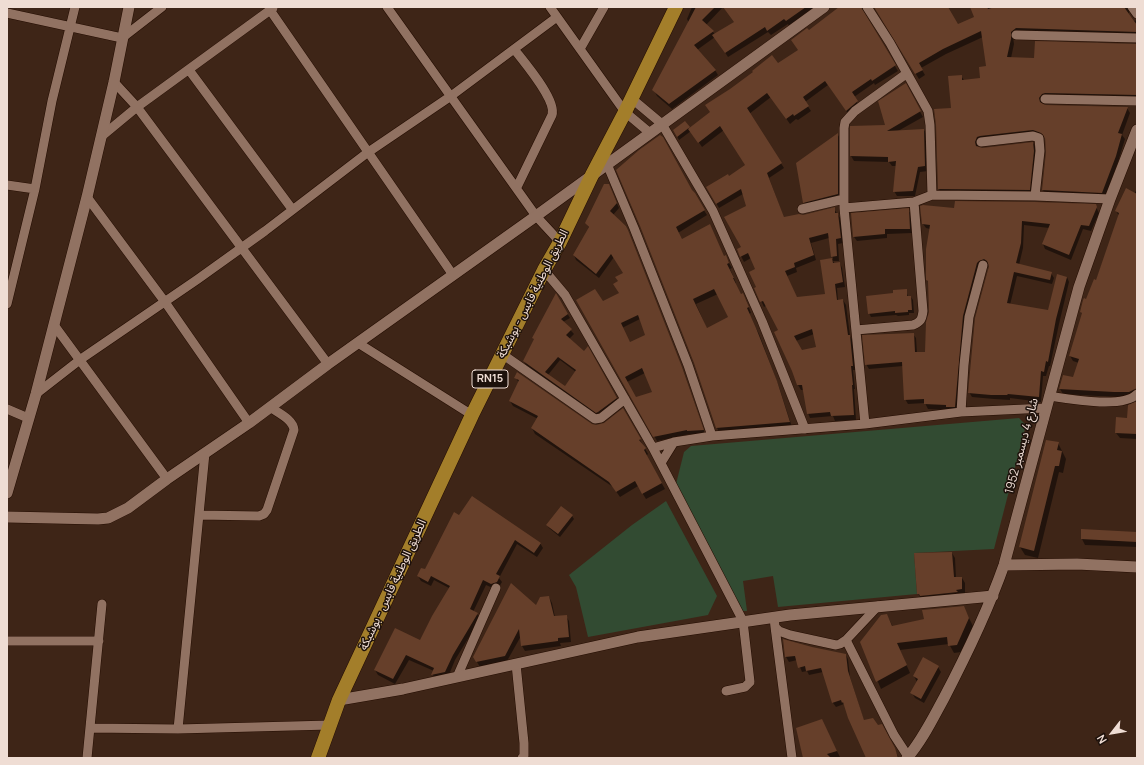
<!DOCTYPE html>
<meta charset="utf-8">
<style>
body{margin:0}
#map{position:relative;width:1144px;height:765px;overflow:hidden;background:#3e2517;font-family:Manrope,sans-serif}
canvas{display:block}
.frame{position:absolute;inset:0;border:8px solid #efddd4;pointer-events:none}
.north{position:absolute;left:1092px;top:713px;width:40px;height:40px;-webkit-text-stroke:3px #1d110b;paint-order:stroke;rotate:239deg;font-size:11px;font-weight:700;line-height:16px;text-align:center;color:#efddd4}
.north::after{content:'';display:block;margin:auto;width:14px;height:18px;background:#efddd4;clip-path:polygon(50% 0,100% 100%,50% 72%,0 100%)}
</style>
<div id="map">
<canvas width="1144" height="765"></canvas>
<div class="frame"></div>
<div class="north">N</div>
</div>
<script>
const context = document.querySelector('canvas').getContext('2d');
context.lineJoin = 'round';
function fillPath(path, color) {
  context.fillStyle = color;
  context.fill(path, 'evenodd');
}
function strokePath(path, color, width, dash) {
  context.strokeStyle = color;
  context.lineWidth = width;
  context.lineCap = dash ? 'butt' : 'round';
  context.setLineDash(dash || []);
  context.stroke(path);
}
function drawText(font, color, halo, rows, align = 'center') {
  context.font = font + ' Manrope,"Noto Sans Arabic",sans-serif';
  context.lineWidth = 3;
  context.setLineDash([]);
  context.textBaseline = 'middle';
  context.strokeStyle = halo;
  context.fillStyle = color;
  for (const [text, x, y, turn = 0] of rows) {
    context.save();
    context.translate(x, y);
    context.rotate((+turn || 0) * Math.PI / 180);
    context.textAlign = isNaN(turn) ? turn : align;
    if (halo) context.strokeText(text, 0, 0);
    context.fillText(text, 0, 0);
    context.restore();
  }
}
fillPath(new Path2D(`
 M1019 418 1026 425 994 549 914 553 917 594 778 607 773 576 743 581 747 611H743L675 488 684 452 691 446Z
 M666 501 717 596 708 615 588 637 576 587 569 575 632 525Z`), '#324b32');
fillPath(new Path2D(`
 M692 7H723L706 25 715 34 735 22 724 7H815L789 26 788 24 771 35 768 32 728 57 715 37 697 50 715 70 718 75 672 109 657 96 654 90 689 23 687 19Z
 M841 7H866L863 12 864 16 898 71 875 85 874 83 854 97 860 107 849 115 828 85 805 102 811 111 798 120 796 119 790 124 771 97 749 114 784 168 769 178 784 218 803 216 834 209 841 219 843 243 838 244 839 261H833L835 264 840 263 842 268 845 287 837 288 838 301 843 300 846 305 850 336 853 341 855 370H853L855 389H854L856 420 835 421 833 416 810 418 808 413 804 390H801L798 385 779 331 767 305 764 307 755 288H757L756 269 751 258 744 262 738 250 742 248 747 206 743 194 719 208 707 187 729 177 746 166 724 130 702 147 691 131 679 140 674 130 685 122 690 129 799 50 809 32ZM829 238 833 259 821 260 826 295 797 298 787 276 797 272 796 268 816 260 811 243ZM814 334 817 348 801 351 796 341Z
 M873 7H947L958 25 975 18 971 7H1131L1129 10V14L1134 21 1137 20V37H1013L1014 44 1011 58 1035 59 1137 45V100L1042 101V105L1045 106 1127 108 1130 113 1122 135 1125 139 1118 162 1105 197 1046 195 1043 190 1047 152 1045 137 1036 135 980 142 977 147 982 149 1033 143 1036 148V156L1032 195 942 194 939 189 952 109 961 76 964 80 981 79 987 67 983 37 946 54 921 68 925 75 919 79 876 9Z
 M905 84 923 117 898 131 924 130 927 135 928 171 920 172 915 196H897L894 191 896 166H892L889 162 854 161 851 156V127L887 126Z
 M838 135 842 142V202L808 209 804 202Z
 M1137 189V382L1131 397 1098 396 1063 394 1060 389 1074 378 1079 363 1073 361 1070 356 1083 315 1081 312 1096 281 1119 216 1116 211 1134 194Z
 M611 190 619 208 613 215 626 226 630 236 684 373 705 434 690 435V434L657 441 578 300 602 303 620 293 619 282 624 273 614 257 599 278 576 260 574 255 589 228 586 223ZM640 319 646 336 630 343 622 328ZM645 373 653 393 636 399 627 382Z
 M691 190 707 215 678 233 682 240 724 257 725 256 732 268 730 269 736 283 735 284 741 295 746 300 751 313 749 314 759 334 779 387 792 427 720 433 717 428 695 362 640 225ZM718 294 729 318 707 329 696 304Z
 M1095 205 1099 213 1091 231 1083 229 1071 260 1045 249 1043 244 1049 228 1024 225 1023 248 1019 265 1051 273 1054 278 1052 284 1017 276 1010 305 1049 311 1067 277 1069 282 1059 324 1050 366H1049L1046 376H1043L1041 402 1010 398V400L994 399 972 397 969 392 989 265 987 264 982 265 958 411 928 409 925 403 908 404 905 399 903 366 869 369 866 364 913 334 916 338 917 353H926L930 312 929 283 927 280 930 229 926 228 923 224 955 209Z
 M908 210 911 214 912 233 887 234V238L857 241 854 237Z
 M906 290 908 297H911L913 300 914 313H909V315L898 316 896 315 871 317 869 313 894 294Z
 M556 295 570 318 563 322 574 334 569 339 584 353 587 348 619 402 600 417 526 365 524 361ZM560 360 576 372 565 387 548 375Z
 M516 378 592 425 596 426 605 424 623 410 648 454 646 456 665 489 646 499 638 486 620 497 613 487 535 434 532 428 538 419 513 406 510 401 519 383Z
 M1137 402V439L1120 438 1116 433 1128 419Z
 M1058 443 1066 459 1063 473 1059 472 1038 558 1025 555 1020 547Z
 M455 514 540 543 543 548 537 557 517 544 499 578 502 582 499 587 495 589 486 585 473 612 477 614 480 619 455 660 448 677 435 679 433 675 434 671 409 660 395 684 378 675 375 670 421 642 449 588 434 580 431 586 421 581 418 576 425 570Z
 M572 516 574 519 560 537 549 528 547 525Z
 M1082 530 1137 533V547L1085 545 1082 539Z
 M952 553 955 558 956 578H962L965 583V594L921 599 918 593Z
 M549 597 552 603 555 617 566 616 569 621 571 642 560 643 561 646 525 651 522 646 521 636 507 661 480 667 474 657Z
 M967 614 973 626 961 652 954 653 949 644 900 650 910 673 881 689 861 642 887 615 893 627 925 619Z
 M784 640 812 648 846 655 848 659 850 677 864 721 878 726 881 725 899 758H867L844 704 836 707 833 703 823 672 809 675 807 671 802 672 797 660 789 662 786 657Z
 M938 667 941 672 924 703 915 698 912 693 917 682 914 676Z
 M824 726 840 757 804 758Z`), '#0007');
fillPath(new Path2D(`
 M696 7H715L702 20 714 31 694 45 716 70 669 104 652 90Z
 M723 7H806L786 21 784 19 767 31 765 27 725 53 712 35 734 22Z
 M839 7H861L896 65 872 81 871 79 852 92 858 101 846 111 825 81 803 97 809 106 794 116 793 114 786 119 767 93 747 108 782 163 767 173 784 217 799 214 803 215 835 207V213H838L841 238 836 239 837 256 831 257 828 233 809 238 814 255 794 263 795 267 785 271 797 297 825 294 820 260 832 258 833 263 840 262 843 282 835 284 837 300 843 299 848 335H850L853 366H851L853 385H852L854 415 831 416 830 412 807 414 802 385H797L792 371 774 332 778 330 763 301 760 302 754 288 756 287 749 272 755 269 748 253 740 257 737 249 741 247 724 217 746 206 741 189 716 204 706 187 728 174 729 176 745 165 720 126 698 143 688 129 710 112 705 105 730 89 753 72 752 71 772 55 778 63 798 50 791 40 807 28 809 30ZM812 329 816 347 802 350 794 336Z
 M874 7H948L958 24 974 17 970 7H987L988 9 995 7H1124L1137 25V32L1016 28 1011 32V39L1007 57 1034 58 1035 41 1137 44V95L1045 93 1042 94 1039 98 1040 102 1045 105 1128 107 1118 133 1122 134 1116 156 1102 193 1042 190 1046 152 1045 138 1041 133 1033 130 980 136 977 137 975 142 976 146 982 148 1033 142 1034 151 1030 190 938 189 936 125 934 109 951 108 948 76 962 75V80L980 78 979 67 986 66 981 31 943 49 919 63 923 70 915 74Z
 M906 83 921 111 887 131 924 129 925 166 918 167 913 191 893 192 896 161 888 162V157L850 156V126L885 125 878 101Z
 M685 121 690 127 677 137 673 130Z
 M838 133V194L803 203 796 163Z
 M660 135 663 137 692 190 695 193 705 210 676 227 682 239 710 224 724 256 726 255 729 263 727 264 734 278H733L741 294 743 293 749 307 747 308 756 328 777 381 790 422 716 428 694 363 640 226 616 170 639 150ZM714 289 728 317 707 328 693 299Z
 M604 184H609L617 203 610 211 626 226 628 230 682 367 704 430 687 431V430L653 437 576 300 595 289 603 301 619 293 613 284 618 281 615 277 623 273 611 254 596 274 573 255 589 227 585 223ZM638 315 645 335 630 342 621 323ZM642 368 652 392 636 397 625 377Z
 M1126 188 1137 194V388L1129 392H1114L1059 389 1063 375 1073 377 1079 359 1069 356 1082 313 1080 312 1083 300 1084 298 1086 299 1094 279 1096 280 1119 213 1115 211Z
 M955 201 1035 202 1096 204 1097 207 1089 226 1081 225 1069 255 1042 244 1050 224 1022 221 1021 243 1016 263 1052 272 1050 280 1014 272 1007 303 1048 310 1057 274 1067 277 1056 319 1048 362 1046 361 1044 372 1041 371 1039 397 1008 394 1007 395H991L968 393 975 318 989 266 987 261 984 259 979 261 977 263 963 316 955 407H946V405L924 404V399L904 400 902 362 865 365 862 335 914 333 915 352H925L926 322 929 312 928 281 926 280V249L930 225 922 224 920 206 923 205 954 208Z
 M909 208 910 229H885V234L853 237 851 213Z
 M907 289V296H911L912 310H908V312L895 313V311L868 314 866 296 893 293V290Z
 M556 293 568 314 561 319 572 329 566 335 584 351 588 346 617 398 598 412 596 413 523 361 534 339 532 338ZM558 357 576 370 565 386 545 372Z
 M517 372 592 424 596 425 604 423 623 408 641 439 639 440 646 448 644 450 662 483 642 494 635 481 616 492 609 482 531 428 538 416 509 401 519 380 514 378Z
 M1137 401V434L1115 433 1116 417 1127 418 1128 405Z
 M1046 440 1059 442 1057 450 1062 451 1059 466H1055L1034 551 1019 547Z
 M472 496 541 543 534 553 515 540 496 574 500 576 497 582 491 584 483 580 470 609 478 613 453 655 445 672 431 675 434 668 406 655 393 679 374 670 395 628 420 640 432 616 450 586 431 576 428 582 417 576 421 568 425 569 454 512 459 515Z
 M561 506 573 515 558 534 546 525Z
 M1081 529 1137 532V542L1081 539Z
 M952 552 954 577H962V589L956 590 958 592 920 596 919 594H917L914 553Z
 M511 583 536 605 540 597 549 596 554 616 567 615 569 637 558 638V641L521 646 519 629 505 656 476 662 473 657Z
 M964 606 969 618 957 645 948 646 947 637 897 643 907 665 876 682 860 642 881 615 887 614 892 626 924 619 922 610Z
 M783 639 812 647 846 654 848 671 864 720 873 718 878 725 882 724 895 748 898 758H866L848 718 843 702 842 703 841 700 832 703 821 668 806 671 805 666 798 668 795 656 785 657Z
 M923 657 939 666 921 699 910 693 918 679 913 676Z
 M822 719 837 751 827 754 831 758H803L796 728Z`), '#663f2a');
const minor = new Path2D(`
 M387 7 536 216 560 242
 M550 7 625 112 650 133
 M1132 7 1137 14
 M270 10 453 275
 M7 13 122 38 162 7
 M1016 35 1137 38
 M514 49C524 62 557 100 552 115L517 187
 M580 49 604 7
 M189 70 292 209
 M114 82 137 107 328 364
 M631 98 662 124 713 211 762 321 805 429
 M1045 99 1137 101
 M102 136 137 107 273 8
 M981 142 1033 136 1039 138 1040 151 1035 196
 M607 164 634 228 688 365 712 436
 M7 185 35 189
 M932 195 1035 196 1110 199
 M87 197 165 302 249 423
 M844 208 914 202 932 195 930 125 928 111 890 43 867 7
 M802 209 844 199
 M544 270 565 295 653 448 743 621 750 682 745 687 726 691
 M7 304 35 189 52 101 75 7
 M54 325 167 479
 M856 330 913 325C921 322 922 319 923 311L914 202
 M358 343 472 415
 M502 354 595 419 601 418 625 399
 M36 394 81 359 198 279 265 231 367 153 451 96 557 17
 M1049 396C1069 399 1123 409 1137 394
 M7 409 28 418
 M961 412 964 365 969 317 983 265
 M865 424 844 208V128L845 122 855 111 906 74
 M653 448 674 442 712 436 865 424 961 412 1046 408
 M661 463 674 442
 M199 515 259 516 264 514 267 510 294 430C293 419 278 413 270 407
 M774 617 775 627 779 631 790 635 836 645 840 644 846 640 878 606
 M775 627 792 758
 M846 640 894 735 909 758
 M7 641H99
 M516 664 524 743V756L522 758
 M457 677 496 588
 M90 728 178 729 330 725
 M178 729 205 453
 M87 758 102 604`);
const tertiary = new Path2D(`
 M7 493 36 394 87 197 114 82 129 7
 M7 517 98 519 108 518 128 508 167 479 249 423 328 364 536 216 824 7
 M1004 565 1077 564 1137 567
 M339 700 403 689 638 637 790 615 993 596
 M907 758C922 741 933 718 944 698 967 654 987 613 1004 565L1079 287 1110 199 1137 130`);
const primary = new Path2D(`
 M318 758 339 700 472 415 544 270 560 242 592 175 625 112 676 7`);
strokePath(minor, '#240d02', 10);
strokePath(tertiary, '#240d02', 12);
strokePath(primary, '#240d02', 15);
strokePath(minor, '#917262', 9);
strokePath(tertiary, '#917262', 11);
strokePath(primary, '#a37e2a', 14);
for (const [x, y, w] of [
 [490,379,36]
]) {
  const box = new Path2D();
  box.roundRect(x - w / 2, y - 9, w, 18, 3);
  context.fillStyle = '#1d110b';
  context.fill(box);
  strokePath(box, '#efddd4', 1);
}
drawText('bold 11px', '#efddd4', null, [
 ["RN15",490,379]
]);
drawText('12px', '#efddd4', '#1d110b', [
 ["الطريق الوطنية قابس - بوشبكة",533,294,-63],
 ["شارع 4 ديسمبر 1952",1022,446,-75],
 ["الطريق الوطنية قابس - بوشبكة",393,585,-65]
]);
</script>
